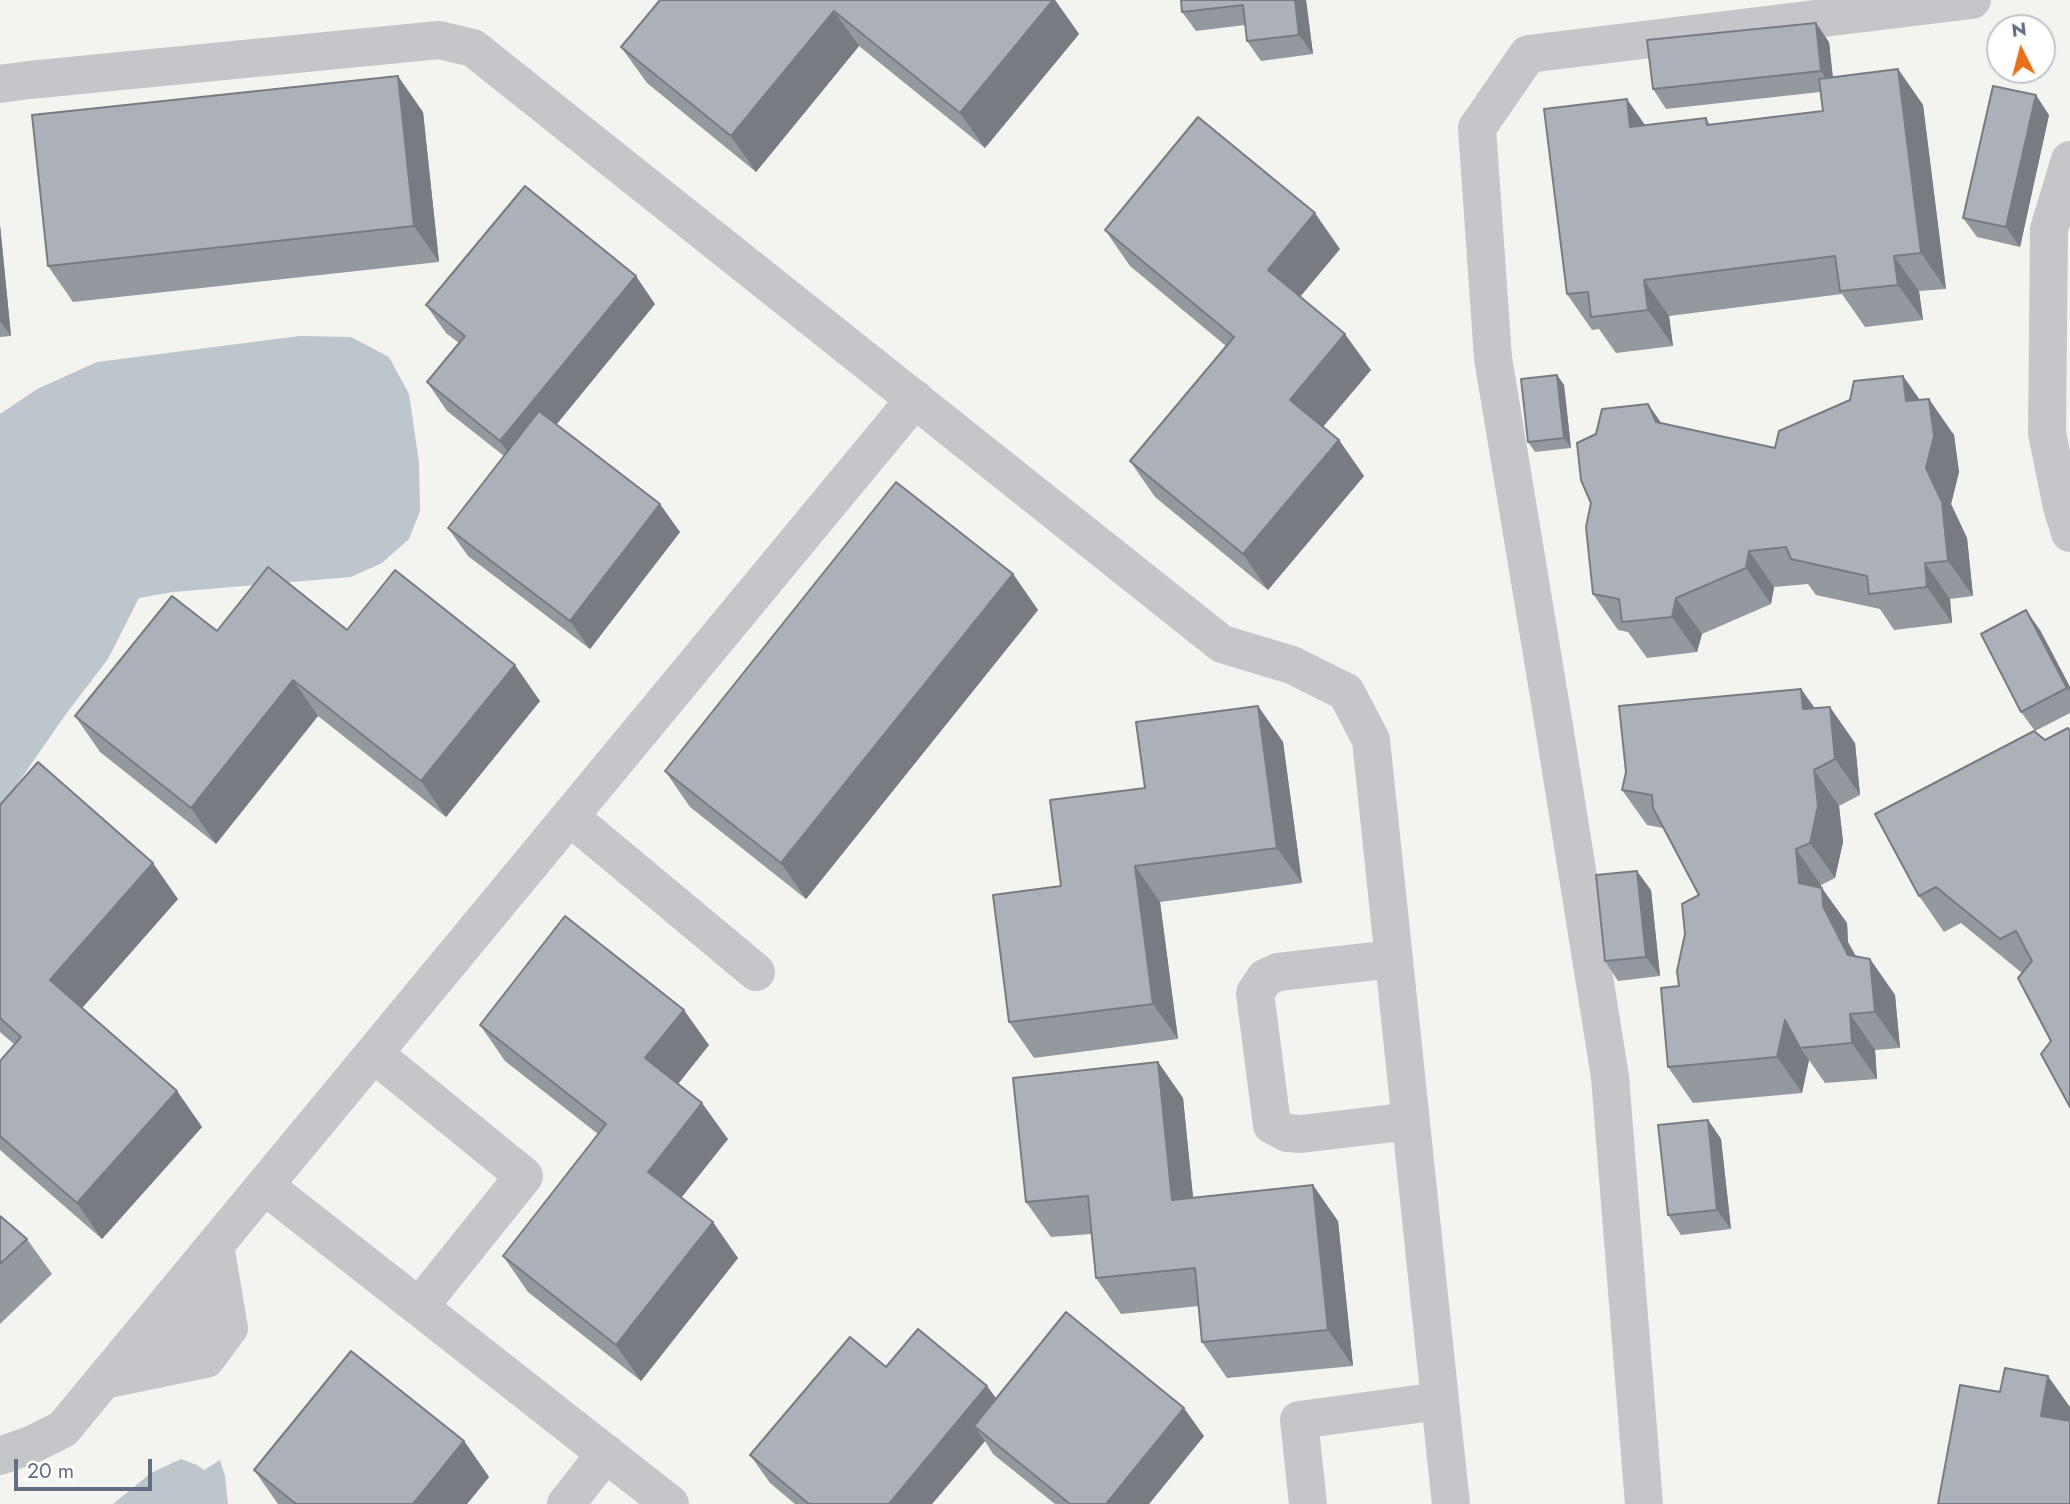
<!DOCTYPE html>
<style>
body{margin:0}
#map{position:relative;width:2070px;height:1504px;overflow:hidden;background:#f3f4f0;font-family:Jost,sans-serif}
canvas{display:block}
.north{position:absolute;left:1986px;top:14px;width:70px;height:70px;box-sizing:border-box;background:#fff;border:2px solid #c0c5cd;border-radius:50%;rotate:354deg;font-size:19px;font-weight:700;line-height:28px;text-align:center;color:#626e82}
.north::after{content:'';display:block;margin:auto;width:24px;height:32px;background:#e9701b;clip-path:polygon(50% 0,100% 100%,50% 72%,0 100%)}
.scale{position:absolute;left:14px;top:1459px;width:138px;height:32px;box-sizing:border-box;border:4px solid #626e82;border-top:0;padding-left:9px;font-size:21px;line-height:24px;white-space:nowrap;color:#626e82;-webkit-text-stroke:5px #fff;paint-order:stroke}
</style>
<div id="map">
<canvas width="2070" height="1504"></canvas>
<div class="north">N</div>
<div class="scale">20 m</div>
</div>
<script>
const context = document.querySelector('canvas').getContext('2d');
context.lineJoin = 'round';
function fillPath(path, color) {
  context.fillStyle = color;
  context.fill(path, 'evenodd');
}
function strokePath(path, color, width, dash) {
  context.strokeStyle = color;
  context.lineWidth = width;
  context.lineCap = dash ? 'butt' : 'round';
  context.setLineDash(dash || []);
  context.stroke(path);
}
fillPath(new Path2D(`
 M300 336 351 337 389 357 409 394 419 462 420 511 409 539 382 563 351 577 173 592 139 598 108 659 66 714 0 809V414L37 389 97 362Z
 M181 1459 197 1465 204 1470 220 1460 225 1476 228 1504H113L151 1473Z`), '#bdc6cd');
strokePath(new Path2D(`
 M0 84 29 80 439 40 473 48 1222 644 1292 665 1346 692 1371 740 1440 1401 1299 1420 1308 1504
 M2070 160 2049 229 2047 433 2062 507 2070 533
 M570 817 756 972
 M1393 959 1278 972 1265 978 1255 993 1272 1125 1287 1133 1301 1134 1411 1121
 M374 1054 524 1176 419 1307
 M265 1186 670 1504
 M158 1369 223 1294
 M104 1380 206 1359 229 1328 215 1246
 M1440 1401 1451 1504
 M0 1456 33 1444 63 1429 915 399
 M566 1504 606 1453
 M1644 1504 1610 1077 1553 720 1493 358 1477 128 1528 54 1972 0`), '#c4c6ca', 38);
fillPath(new Path2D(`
 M660 0H1055L1079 34 985 148 859 46 756 172 647 83 621 47Z
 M1181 0H1306L1313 54 1261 61 1247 41 1245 25 1196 31 1182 12Z
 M1829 42 1833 77 1898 69 1923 105 1946 289 1919 291 1923 320 1865 327 1842 294 1669 316 1673 346 1616 353 1599 329 1592 330 1567 294 1645 125 1706 118 1710 125 1823 111 1820 92 1666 109 1653 89Z
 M423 112 439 262 73 302 48 266Z
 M2049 115 2020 247 1977 237 1963 218Z
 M0 225 11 336 0 337Z
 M1105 230 1340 249 1300 297 1371 370 1323 427 1339 440 1364 476 1268 590 1155 497 1130 461 1226 346 1130 266Z
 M655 304 556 425 680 532 590 649 468 556 448 528 504 456 447 411 427 382 459 343 446 333 426 305Z
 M1557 375 1564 385 1571 448 1535 452 1528 442Z
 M1903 376 1920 400 1954 435 1959 472 1951 504 1967 538 1973 596 1950 599 1952 623 1894 630 1880 609 1816 595 1808 584 1774 587 1771 604 1702 634 1697 652 1647 658 1628 632 1618 630 1593 594 1591 503 1596 434 1648 404 1661 423 1775 448Z
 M1013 574 1038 610 806 899 690 807 665 771Z
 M347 630 540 701 446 817 318 716 216 844 100 752 75 716 217 631Z
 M2040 630 2070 687V713L2035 731 2021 712Z
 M1801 689 1815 708 1855 743 1860 795 1839 806 1843 842 1835 878 1821 885V888L1847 923 1848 942 1856 956 1870 959 1895 995 1900 1048 1875 1050 1877 1079 1825 1083 1809 1060 1802 1093 1693 1103 1668 1067 1679 986 1699 895 1663 828 1647 825 1622 790Z
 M1258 706 1283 742 1302 883 1160 902 1178 1039 1034 1058 1009 1022 1061 886 1145 788Z
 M2034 731 2051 1041 2022 973 1961 923 1944 932 1919 896Z
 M0 805 178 899 82 1008 177 1091 202 1127 102 1239 0 1150V1061L15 1045 0 1032Z
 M1651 890 1660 976 1618 981 1605 961Z
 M480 1025 709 1045 678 1084 728 1139 681 1198 738 1258 641 1381 528 1292 503 1256 598 1134 505 1061Z
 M1158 1062 1183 1098 1193 1198 1338 1221 1353 1366 1227 1378 1202 1342 1199 1306 1121 1314 1096 1278 1091 1234 1051 1237 1026 1202Z
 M1708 1120 1721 1139 1731 1229 1681 1235 1668 1215Z
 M0 1216 27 1239 52 1274 0 1324Z
 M886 1367 987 1386 996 1398 1204 1436 1149 1504H1055L993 1454 985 1441 932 1504H795L770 1483 750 1455Z
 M464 1441 489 1477 467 1504H278L254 1470Z`), '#94989f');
fillPath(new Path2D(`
 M1053 0H1055L1079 34 985 148 960 113Z
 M1295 0H1306L1313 54 1299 35Z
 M834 11 859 46 756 172 731 136Z
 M1816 23 1829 42 1834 91 1821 71Z
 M1898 69 1923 105 1946 289 1921 253Z
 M398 76 423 112 439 262 414 226Z
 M2036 95 2049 115 2020 247 2006 227Z
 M1627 99 1652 135 1630 127Z
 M1315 213 1340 249 1293 305 1268 270Z
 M0 225 11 336 0 321Z
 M1894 256 1919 291 1923 320 1898 285Z
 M636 276 655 304 520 469 500 441Z
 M1644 280 1669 316 1673 346 1648 310Z
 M1345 334 1371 370 1315 436 1290 400Z
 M1557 375 1564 385 1571 448 1564 438Z
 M1903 376 1928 412 1906 401Z
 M1929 399 1954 435 1959 472 1951 504 1967 538 1973 596 1948 561 1926 468Z
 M1648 404 1673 440 1656 422Z
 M1339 440 1364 476 1268 590 1243 554Z
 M660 504 680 532 590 649 570 621Z
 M1749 551 1774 587 1771 604 1746 568Z
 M1925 563 1950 599 1952 623 1927 587Z
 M1013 574 1038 610 806 899 781 863Z
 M1676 598 1702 634 1697 652 1672 617Z
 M2026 610 2040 630 2070 687V692Z
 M515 665 540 701 446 817 421 781Z
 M293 680 318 716 216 844 191 808Z
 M1801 689 1826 725 1803 709Z
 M1258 706 1283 742 1302 883 1277 848Z
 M1830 707 1855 743 1860 795 1835 759Z
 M1814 770 1839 806 1843 842 1835 878 1810 843Z
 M1796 849 1821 885 1823 902 1822 888 1847 923 1848 942 1873 990 1870 959 1895 995 1900 1048 1875 1012 1799 883Z
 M153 863 178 899 75 1016 50 980Z
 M1135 866 1160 902 1178 1039 1153 1004Z
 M1637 871 1651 890 1660 976 1646 957Z
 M684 1010 709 1045 670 1094 645 1058Z
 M1850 1014 1875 1050 1877 1079 1852 1043Z
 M1785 1020 1800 1048 1809 1060 1802 1093 1777 1057Z
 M1158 1062 1183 1098 1197 1236 1172 1200Z
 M177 1091 202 1127 102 1239 77 1203Z
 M702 1103 728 1139 673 1208 648 1172Z
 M1708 1120 1721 1139 1731 1229 1717 1210Z
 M1313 1185 1338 1221 1353 1366 1328 1330Z
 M713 1222 738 1258 641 1381 616 1345Z
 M2048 1376 2070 1407V1431L2041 1416Z
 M987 1386 1007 1414 974 1426 985 1441 932 1504H889Z
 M1184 1408 1204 1436 1149 1504H1106Z
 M464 1441 489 1477 467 1504H413Z`), '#787c82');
const building = new Path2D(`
 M660 0H1053L960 113 834 11 731 136 621 47Z
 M1181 0H1295L1299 35 1247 41 1243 5 1182 12Z
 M1816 23 1821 71 1653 89 1647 40Z
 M1898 69 1921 253 1894 256 1898 285 1840 291 1835 256 1644 280 1648 310 1591 317 1588 292 1567 294 1544 109 1627 99 1630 127 1706 118 1707 125 1823 111 1819 79Z
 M398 76 414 226 48 266 32 115Z
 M1993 86 2036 95 2006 227 1963 218Z
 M1198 117 1315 213 1268 270 1345 334 1290 400 1339 440 1243 554 1130 461 1234 337 1105 230Z
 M525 186 636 276 500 441 427 382 465 336 426 305Z
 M1557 375 1564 438 1528 442 1521 379Z
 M1903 376 1906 401 1929 399 1934 436 1926 468 1942 502 1948 561 1925 563 1927 587 1869 594 1867 576 1791 559 1786 547 1749 551 1746 568 1676 598 1672 617 1622 622 1619 599 1593 594 1586 527 1591 503 1581 480 1577 443 1596 434 1602 409 1648 404 1656 422 1775 448 1779 431 1850 400 1854 381Z
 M539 411 660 504 570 621 448 528Z
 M896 482 1013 574 781 863 665 771Z
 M268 567 347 630 395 570 515 665 421 781 293 680 191 808 75 716 172 596 217 631Z
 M2026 610 2067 688 2021 712 1981 634Z
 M1801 689 1803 709 1830 707 1835 759 1814 770 1818 806 1810 843 1796 849 1799 883 1822 888 1823 906 1848 955 1870 959 1875 1012 1850 1014 1852 1043 1800 1048 1785 1020 1777 1057 1668 1067 1661 988 1679 986 1677 971 1685 934 1682 904 1699 895 1653 808 1652 795 1622 790 1626 772 1619 706Z
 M1258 706 1277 848 1135 866 1153 1004 1009 1022 993 895 1061 886 1050 800 1145 788 1136 722Z
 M2068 728 2070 731V1107L2041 1054 2051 1041 2018 978 2032 961 2016 931 2000 939 1936 887 1919 896 1875 814 2034 731 2045 740Z
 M38 762 153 863 50 980 177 1091 77 1203 0 1136V1061L21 1037 0 1018V805Z
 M1637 871 1646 957 1605 961 1596 875Z
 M565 916 684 1010 645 1058 702 1103 648 1172 713 1222 616 1345 503 1256 606 1124 480 1025Z
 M1158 1062 1172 1200 1313 1185 1328 1330 1202 1342 1195 1268 1096 1278 1088 1196 1026 1202 1013 1078Z
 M1708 1120 1717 1210 1668 1215 1658 1125Z
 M0 1216 27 1239 0 1264Z
 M1066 1312 1184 1408 1106 1504H1070L974 1426Z
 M918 1329 987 1386 889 1504H809L750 1455 850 1337 886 1367Z
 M351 1351 464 1441 413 1504H296L254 1470Z
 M2005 1368 2048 1376 2041 1416 2070 1421V1504H1938L1960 1385 2000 1392Z`);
fillPath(building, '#acb1b9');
strokePath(building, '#787c82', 2);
</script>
